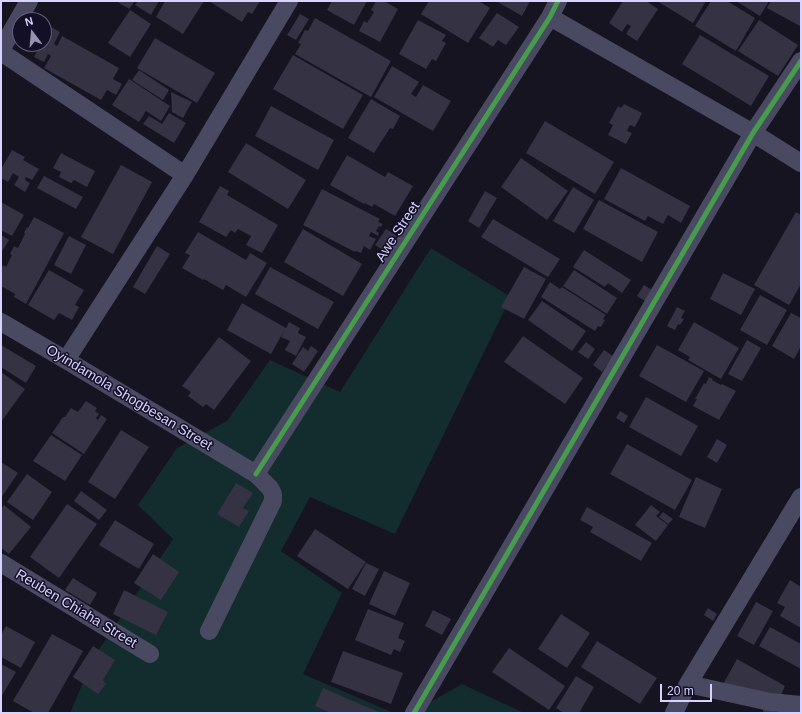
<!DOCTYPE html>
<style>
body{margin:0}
#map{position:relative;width:802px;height:714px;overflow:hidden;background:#161421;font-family:Arial,sans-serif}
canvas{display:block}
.frame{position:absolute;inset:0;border:2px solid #d9d4ff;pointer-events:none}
.north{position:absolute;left:12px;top:12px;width:40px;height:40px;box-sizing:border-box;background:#130f26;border:1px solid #625e7d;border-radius:50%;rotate:344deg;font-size:11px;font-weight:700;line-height:16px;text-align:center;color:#d9d4ff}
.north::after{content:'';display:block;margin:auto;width:14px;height:18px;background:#9591b1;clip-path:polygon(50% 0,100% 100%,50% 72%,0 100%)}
.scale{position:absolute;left:660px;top:684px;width:52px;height:18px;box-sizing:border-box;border:2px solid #d9d4ff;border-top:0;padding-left:5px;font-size:12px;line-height:14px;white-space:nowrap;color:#d9d4ff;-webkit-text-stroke:3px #130f26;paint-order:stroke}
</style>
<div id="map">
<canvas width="802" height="714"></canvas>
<div class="frame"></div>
<div class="north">N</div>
<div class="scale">20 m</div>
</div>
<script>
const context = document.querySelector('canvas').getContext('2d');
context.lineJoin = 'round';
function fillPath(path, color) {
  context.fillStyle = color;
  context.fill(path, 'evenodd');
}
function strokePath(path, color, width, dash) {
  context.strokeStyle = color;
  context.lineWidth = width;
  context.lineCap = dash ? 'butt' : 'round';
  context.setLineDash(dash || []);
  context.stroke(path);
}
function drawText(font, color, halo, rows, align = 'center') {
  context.font = font + ' Arial,sans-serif';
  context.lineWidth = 3;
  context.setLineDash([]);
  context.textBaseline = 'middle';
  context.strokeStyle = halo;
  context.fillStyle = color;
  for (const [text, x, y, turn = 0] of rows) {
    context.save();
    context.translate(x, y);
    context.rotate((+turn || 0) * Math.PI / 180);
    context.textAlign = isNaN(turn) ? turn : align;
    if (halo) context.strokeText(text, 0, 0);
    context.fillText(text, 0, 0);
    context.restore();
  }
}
fillPath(new Path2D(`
 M431 248 511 297 395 534 310 497 281 551 342 593 303 674 394 713H70L94 657 173 539 138 505 177 448 227 421 270 360 340 392Z
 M462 684 524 713H411Z`), '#132c2d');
fillPath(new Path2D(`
 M116 1H135L129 9Z
 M138 1H159L151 15 135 5Z
 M165 1H204L183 34 156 17Z
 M209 1H260L252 14 248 12 242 22Z
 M332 1H367L354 25 327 10Z
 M376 1H384L398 9 380 42 359 31 364 21 367 23 374 12 371 10Z
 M429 1H479L490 8 468 43 421 14Z
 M496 1H530L522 16Z
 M623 1H646L658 9 637 41 626 34 631 26 627 24 622 32 609 23Z
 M657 1H706L693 23Z
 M711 1H727L755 18 736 51 695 26Z
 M736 1H769L760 16Z
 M771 1H801V24L800 26 767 8Z
 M130 10 151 24 130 57 108 43Z
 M497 13 519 27 506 45 498 40 493 47 479 38Z
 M300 14 309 19 296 40 287 35Z
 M315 18 391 61 371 97 295 54 301 44 298 43 305 30 308 31Z
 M418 20 446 35 442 41 446 43 436 61 432 59 426 69 399 54Z
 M759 20 798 45 778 76 738 51Z
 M51 27 60 32 54 44 57 46 62 36 119 68 113 79 122 84 116 95 107 90 101 100 44 68 51 56 48 54 44 62 34 57 41 44H44V39Z
 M700 35 769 76 751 106 682 64Z
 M155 38 215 73 197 103 137 68Z
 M293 55 363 95 343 129 273 89Z
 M392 66 419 82 411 94 416 97 423 85 451 101 433 131 374 97Z
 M139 70 169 90 163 100 132 80Z
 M129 79 170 106 161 121 146 111 139 122 112 105Z
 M171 92 192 102 183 118 172 112Z
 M371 99 400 116 393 129 390 128 374 153 348 138Z
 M624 104 642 113 635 127 630 125 627 131 632 133 626 144 608 135 613 125 609 123 618 106 621 108Z
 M271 106 334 140 318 170 255 136Z
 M169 113 186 123 174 143 143 124 149 116 162 124Z
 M545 121 614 162 595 194 526 153Z
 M246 143 306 180 288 209 228 172Z
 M12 150 25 157 23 160 39 169 32 180 26 177 25 180 30 183 25 192 14 185 19 177 13 173 8 182 1 178V169Z
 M61 153 95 171 87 187 74 180 71 183 59 177 61 172 53 168Z
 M347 155 385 177 388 172 413 186 395 216 374 204 372 207 365 203 364 204 330 185Z
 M521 158 568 191 547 220 501 187Z
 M121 165 152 182 113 254 81 237Z
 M621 168 690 206 681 223 668 215 663 224 648 216 645 221 604 199Z
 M44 176 83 197 76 209 37 188Z
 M220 186 229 191 227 195 278 225 262 253 246 245 251 236 238 229 235 233 231 230 226 237 199 222Z
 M573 187 594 200 574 233 553 221Z
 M322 189 380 219 378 222 383 224 381 227 379 226 376 231 379 233 378 236 371 232 369 236 376 239 370 250 364 246 361 253 356 251 355 252 303 225Z
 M485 191 497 198 479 228 468 221Z
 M599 200 658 232 642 262 583 229Z
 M1 202 24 215 12 236 1 230Z
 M796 212 801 215V284L789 305 754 285Z
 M34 217 64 233 26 304 14 297 15 294 1 286V270L3 265 6 267 12 255 10 254 14 246 18 248 25 234 24 233 27 227 28 228Z
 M493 219 560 259 548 277 481 237Z
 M303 229 362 264 343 296 284 262Z
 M386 229 397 236 386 252 375 245Z
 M198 232 246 260 250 253 267 263 246 297 226 285 223 290 204 279 203 280 182 268 190 255 185 253Z
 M1 235 9 240 1 253Z
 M69 236 86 245 71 274 54 265Z
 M157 246 170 254 145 294 133 287Z
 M584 250 631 280 622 293 608 283 605 287 573 267Z
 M270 267 334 302 318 329 255 294Z
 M524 267 546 279 524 319 501 307Z
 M49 270 84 290 75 305 79 307 72 320 59 313 54 320 28 305Z
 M574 270 617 298 607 314 563 286Z
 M723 273 755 289 741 315 710 299Z
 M550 282 560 289 562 287 606 315 603 319 605 320 601 327 598 326 595 331 541 297Z
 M644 285 652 290 645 301 637 296Z
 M760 295 787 310 767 345 740 330Z
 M542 301 586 331 572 351 528 320Z
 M242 303 286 328 289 322 300 328 298 333 306 337 296 356 285 350 290 341 281 337 285 329 271 354 227 330Z
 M677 307 685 311 681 318 684 319 680 325 678 324 675 330 667 326Z
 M791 313 801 318V346L794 359 772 346Z
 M694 322 739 348 721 379 688 360 690 357 678 350Z
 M523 336 583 378 565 404 504 362Z
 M219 337 251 361 214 410 206 404 203 407 188 396 191 392 182 386Z
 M747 340 761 348 742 381 728 374Z
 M586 342 595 349 588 359 578 352Z
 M1 345 36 366 26 383 1 367Z
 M657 345 704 371 686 402 639 376Z
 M311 346 318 351 304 372 292 364 303 347 308 351Z
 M604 350 613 356 602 372 593 365Z
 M1 372 25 389 1 422Z
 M709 377 713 379 712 380 721 385 722 384 736 391 719 420 693 406 697 399H695L704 383 706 384Z
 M646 397 698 426 681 456 629 427Z
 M86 401 97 408 95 411 99 414 96 418 98 420 101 415 107 419 84 454 52 433 63 417H65L71 408 78 412Z
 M620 411 628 416 624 423 616 418Z
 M121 430 149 447 115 499 88 482Z
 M51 435 82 455 65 481 33 461Z
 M717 439 727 445 717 463 707 457Z
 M627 444 692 480 675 510 610 474Z
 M1 462 18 473 1 498Z
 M27 474 52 492 33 520 7 502Z
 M696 477 722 489 705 528 679 517Z
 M236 483 253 493 243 508 249 511 239 527 217 514Z
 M81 491 107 510 99 520 74 501Z
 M67 504 97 524 59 578 30 557Z
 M4 505 31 527 9 554 1 548V509Z
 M651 505 660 512 656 516 668 525 656 541 635 525Z
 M587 507 652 543 641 561 590 532 593 527 580 520Z
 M663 512 673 519 668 524 659 517Z
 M115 520 154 544 139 569 99 545Z
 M315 529 366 562 348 589 297 556Z
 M153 554 179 572 161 600 134 583Z
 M366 563 379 569 365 596 352 589Z
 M384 571 410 583 395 616 369 604Z
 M73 578 97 593 90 605 65 590Z
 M790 580 801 587V628L780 616 785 607 777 603Z
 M124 590 168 612 156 635 113 614Z
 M756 602 773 611 754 645 737 636Z
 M708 608 717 614 713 621 704 615Z
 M368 609 404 623 398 638 405 641 400 652 394 649 391 655 355 640Z
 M433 610 451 619 442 635 425 626Z
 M561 614 590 633 567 668 538 649Z
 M6 626 35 642 21 668 1 657V635Z
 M770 627 801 644V669L759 646Z
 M52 634 83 651 48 713H34L13 701Z
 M597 641 657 678 640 704 581 667Z
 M93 646 115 660 103 680 106 684 98 694 73 677Z
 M509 648 565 686 549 710 492 672Z
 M343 651 403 673 391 704 331 682Z
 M737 659 785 686 779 700 721 688Z
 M1 664 16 672 1 697Z
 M576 676 594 687 579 713H564L556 708Z
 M323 688 381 713H331L315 706Z
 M775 707V713H763V708Z`), '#343243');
strokePath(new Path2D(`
 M550 17 753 133 801 163
 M1 50 29 1
 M1 52 185 175
 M1 322 66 360 256 474 270 488 273 494V501L209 631
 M66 360 185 175 289 1
 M256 474 550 17 558 1
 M1 563 150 654
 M688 684 801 497
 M414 713 753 133 801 61
 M674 713 688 684 770 702 801 705`), '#4a4962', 18);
strokePath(new Path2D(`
 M256 474 550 17 558 1
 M414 713 753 133 801 61`), '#469c4c', 5);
drawText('14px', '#d9d4ff', '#130f26', [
 ["Awe Street",398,232,-57],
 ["Oyindamola Shogbesan Street",129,398,31],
 ["Reuben Chiaha Street",76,609,31]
]);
</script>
